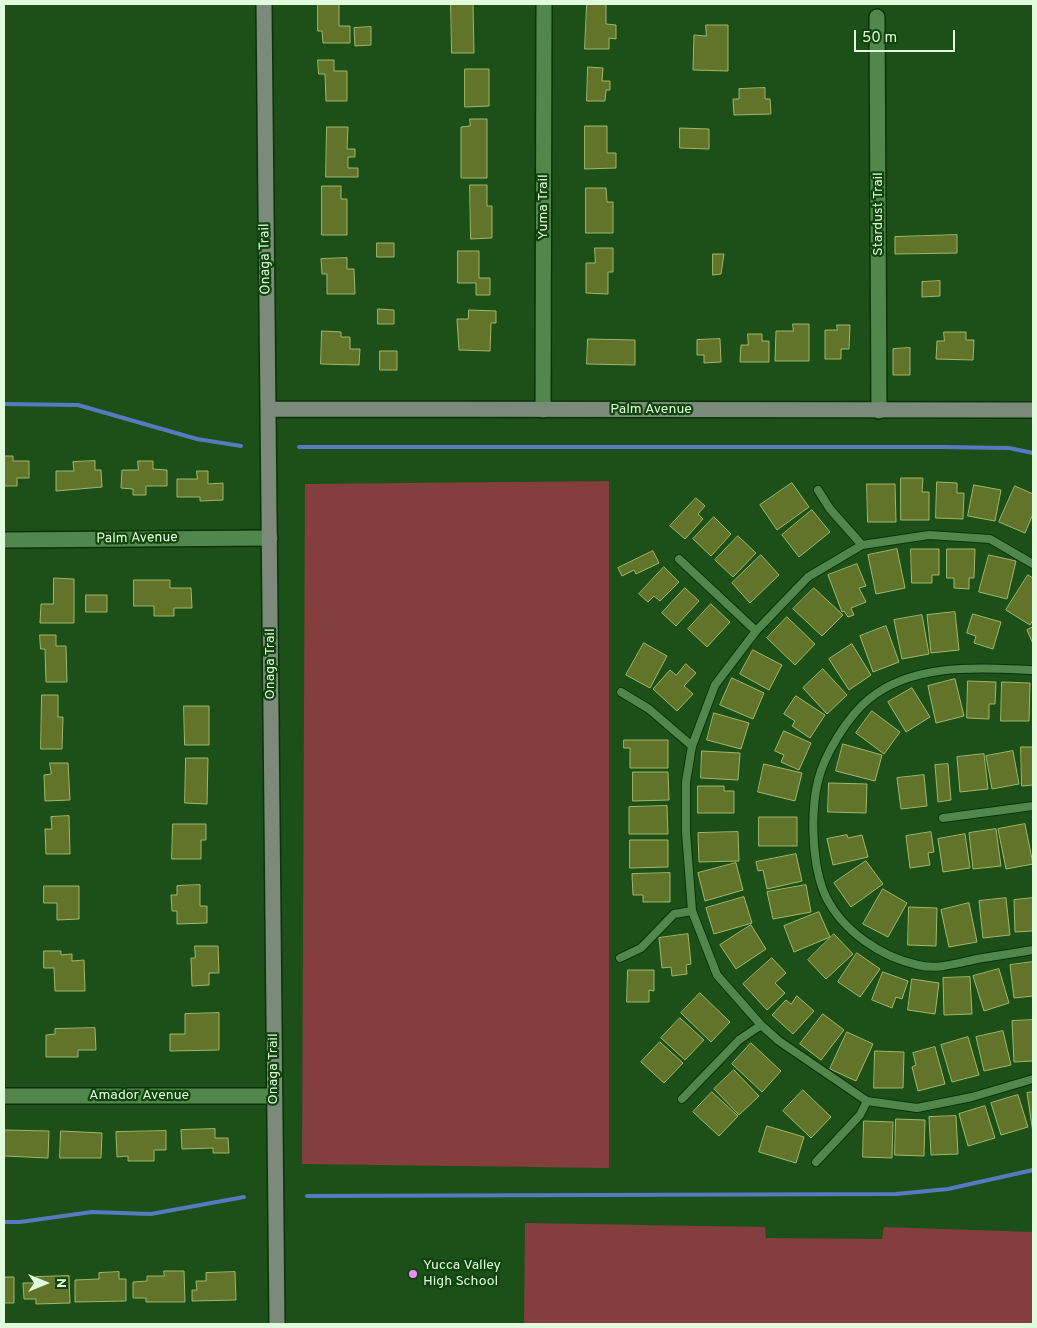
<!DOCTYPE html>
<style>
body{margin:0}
#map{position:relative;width:1037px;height:1328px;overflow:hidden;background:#1c5018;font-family:Overpass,sans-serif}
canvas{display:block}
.frame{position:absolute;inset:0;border:5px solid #e0fcdc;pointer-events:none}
.north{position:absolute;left:20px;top:1258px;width:50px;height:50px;-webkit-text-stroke:4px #0f450b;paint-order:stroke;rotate:90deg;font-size:14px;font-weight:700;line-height:20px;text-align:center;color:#e0fcdc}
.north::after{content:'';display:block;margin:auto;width:18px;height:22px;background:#e0fcdc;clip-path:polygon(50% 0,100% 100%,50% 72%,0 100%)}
.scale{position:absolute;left:854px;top:30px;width:101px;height:22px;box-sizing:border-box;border:2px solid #e0fcdc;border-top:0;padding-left:6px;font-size:15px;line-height:18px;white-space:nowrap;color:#e0fcdc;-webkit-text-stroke:4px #0f450b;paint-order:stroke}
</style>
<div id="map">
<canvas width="1037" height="1328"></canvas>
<div class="frame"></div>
<div class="north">N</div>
<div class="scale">50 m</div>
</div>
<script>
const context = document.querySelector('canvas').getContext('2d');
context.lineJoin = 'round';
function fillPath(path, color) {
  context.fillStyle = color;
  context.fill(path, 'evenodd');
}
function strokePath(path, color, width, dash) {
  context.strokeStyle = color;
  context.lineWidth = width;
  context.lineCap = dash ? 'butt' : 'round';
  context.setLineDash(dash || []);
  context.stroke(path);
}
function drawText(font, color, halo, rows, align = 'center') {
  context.font = font + ' Overpass,sans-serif';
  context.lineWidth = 4.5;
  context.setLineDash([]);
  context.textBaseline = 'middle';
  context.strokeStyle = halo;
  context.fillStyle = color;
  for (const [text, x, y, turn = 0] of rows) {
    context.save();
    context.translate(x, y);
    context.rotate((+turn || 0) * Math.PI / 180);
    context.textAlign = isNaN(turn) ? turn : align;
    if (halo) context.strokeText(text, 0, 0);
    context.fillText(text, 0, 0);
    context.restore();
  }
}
fillPath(new Path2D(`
 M609 481V1168L302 1164 305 484Z
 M525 1223 765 1227 766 1238 882 1239 884 1227 1033 1232V1324H524Z`), '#833e3d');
strokePath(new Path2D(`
 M4 404 78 405 197 439 241 446
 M299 447H944L1009 448 1033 453
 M307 1196 896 1194 948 1189 1033 1170
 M4 1222H20L92 1212 151 1214 244 1197`), '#557ac0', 4);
const building = new Path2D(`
 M318 4H339V26H350V43H323L322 31H318Z
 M451 4H473L474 53H452Z
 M587 4H606V24L616 25V39L609 38V49H585Z
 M706 25H728V71L693 70 694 35 706 36Z
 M371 27V45L355 46 354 28Z
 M318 60H334V71H347V101H326L325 74H319Z
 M588 67 603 68 602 81H610V90H606L605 101H587Z
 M465 69H489V106L465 107Z
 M765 88V99H770L771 114 734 115 733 99H739V89Z
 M470 119H487V178H461V127L470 126Z
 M585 126H607V153H616V168L585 169Z
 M327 127H348L347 149H355V157H348V168H358V177H326Z
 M680 128 709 129V149L680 148Z
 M470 185H487V206H492V238L471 239Z
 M322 186H341V199H347V235H322Z
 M586 188H606L607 202H613V233H586Z
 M957 235V253L895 254V237Z
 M377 243H394V257H377Z
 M595 248H613V272H608V294L586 293V263H595Z
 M458 251H479V278H490V295H476V283H458Z
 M713 254H724L721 274 713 275Z
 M347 258V269H354L355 294H327V274H322L321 259Z
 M940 281V296L922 297V282Z
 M378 309 394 310V324H378Z
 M469 310 496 311V323H491L490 351 459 350 457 319H468Z
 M793 324H809V361H775L776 331H793Z
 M837 325H850L849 349H841V359H825V330H837Z
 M322 331 341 332V337H350V349H360L359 365 321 364Z
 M944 332H966V340H974L973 360 936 359 937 341H944Z
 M748 334H762V341H769V362H740L741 345H748Z
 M588 339 635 340V365L587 364Z
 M720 339 721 362 704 363V355H697V340Z
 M910 348V375H893V349Z
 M380 351H397V370H380Z
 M4 456H13V461H29V478H17V486H4Z
 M95 461V470H101L102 487 56 491V471H74L73 462Z
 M138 461H153V469L167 470V486H146V495H133V489L121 488 122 470H138Z
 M197 471H208V484L223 483V500L200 501V497H177V479H197Z
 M901 478H923L922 492H929V520H901Z
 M937 482 957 483V493H964L963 519 936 518Z
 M792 483 809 507 777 530 760 505Z
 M867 484H895L896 522H868Z
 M974 485 1001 490 995 521 968 516Z
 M1015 486 1033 494V514L1025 533 999 522Z
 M696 498 705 506 698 514 703 519 685 539 670 526Z
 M812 510 830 532 799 557 782 535Z
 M714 517 731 534 711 556 693 539Z
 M738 536 756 553 733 577 715 560Z
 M897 549 905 588 876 594 868 555Z
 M911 549H939V575H932V583H912Z
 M947 549H975L974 578H969V589L954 588V578H947Z
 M653 551 659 563 636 574 634 570 622 576 618 568Z
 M761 555 779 575 750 603 732 583Z
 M989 555 1016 561 1007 599 979 592Z
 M857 564 866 586 859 588 866 602 851 608 854 615 848 617 844 611 842 612 828 575Z
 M664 567 679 582 660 601 654 596 648 602 639 594Z
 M1028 575 1033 578V620L1030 625 1006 610Z
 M54 578 74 579V623H40L41 604H53Z
 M134 580H170V588H191L192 608H174V616H154V606H134Z
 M685 588 699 601 676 626 662 613Z
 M814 588 843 615 822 636 793 609Z
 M86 595H107V612H86Z
 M711 604 730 622 707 647 688 629Z
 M955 612 959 650 931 653 927 615Z
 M973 614 1001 622 993 649 974 643 976 636 967 633Z
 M922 615 929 654 902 659 894 620Z
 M787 617 815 644 795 665 767 638Z
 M886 626 899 662 873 672 860 636Z
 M1033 627V644L1027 630Z
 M40 635H56V646H66L67 682H46L45 649H41Z
 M644 643 667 656 650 688 626 675Z
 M852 644 871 675 849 690 829 659Z
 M753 650 782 665 769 690 740 674Z
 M686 664 696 673 684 686 693 694 677 711 653 689 670 670 676 675Z
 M823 669 847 695 827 714 803 688Z
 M732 678 764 693 753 719 720 705Z
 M955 679 964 716 936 723 928 686Z
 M968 681 996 682 995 704H989V719L967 718Z
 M1002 682 1030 683 1029 721H1001Z
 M912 688 930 717 906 732 888 702Z
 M42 695H58V717H63L62 749H41Z
 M796 696 825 715 810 738 792 726 795 721 784 714Z
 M184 706H209V745H185Z
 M872 711 900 732 884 754 856 733Z
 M714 713 749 723 741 749 707 740Z
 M784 731 811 743 799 770 781 762 784 755 775 751Z
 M624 740H668V768H630V748H624Z
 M843 744 882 755 875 781 836 771Z
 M1021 747H1033V785L1022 786Z
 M702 751 740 753 738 780 701 778Z
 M1013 751 1019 784 992 789 986 756Z
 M984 754 988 789 960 792 957 757Z
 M186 758H208L207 804 185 803Z
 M50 763H68L70 800 45 801 44 775 51 774Z
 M764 764 802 773 795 801 758 792Z
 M948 764 951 800 938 802 935 765Z
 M633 772H668L669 800 633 801Z
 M924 775 927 806 901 809 897 778Z
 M829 783 867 784 866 813 828 812Z
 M698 786H724V791H734V813H698Z
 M667 806 668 834H629V807Z
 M69 816 70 854H46L45 829H52L51 817Z
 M759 817H797V846H759Z
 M173 824H206V840H201V859H172Z
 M1025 824 1033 864 1006 869 998 829Z
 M996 829 1001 866 973 869 969 833Z
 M738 832 739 861 699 862 698 833Z
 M931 832 934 852 928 853 930 865 910 868 906 836Z
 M965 834 970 868 943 872 938 839Z
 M847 835 848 838 862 835 868 857 833 865 827 839Z
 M630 840H668V867L630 868Z
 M796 854 802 881 767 889 763 870 758 871 756 862Z
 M866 861 883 884 851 907 834 883Z
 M736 863 743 890 705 901 698 873Z
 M670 873V902H643V895H633L632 874Z
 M200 885V906H207V923L177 924V911H172L171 895H177V886Z
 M806 885 811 912 773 919 767 892Z
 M44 886H79V919L57 920V903H44Z
 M883 889 907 903 888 937 863 924Z
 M744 897 752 923 714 934 706 908Z
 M1006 898 1010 935 983 938 979 901Z
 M1033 898V931L1015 932 1014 900Z
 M969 903 977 942 949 947 941 910Z
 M909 907 937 908 936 946 908 945Z
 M819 912 830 937 794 952 784 926Z
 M751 925 766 949 736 969 720 945Z
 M688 934 691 964 686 965 687 974 672 976 671 967 662 968 659 938Z
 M834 934 853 954 826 979 808 960Z
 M195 946H218L219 973H209V985L192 986 191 958H195Z
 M44 951H61V955L72 954V961L84 960 85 991H55L54 968H44Z
 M857 953 880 969 860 997 838 982Z
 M772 958 786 973 775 983 785 993 767 1010 743 984Z
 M1033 962V996L1014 998 1010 965Z
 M999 969 1009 1003 984 1011 973 976Z
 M628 970H654V991L649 990V1002H627Z
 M883 972 908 981 902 999 896 997 892 1008 872 1000Z
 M970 977 972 1014 944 1015 943 978Z
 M912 979 939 983 935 1014 908 1010Z
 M700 993 730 1022 711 1042 681 1013Z
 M797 996 814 1011 793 1034 772 1015 786 1000 791 1004Z
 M219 1013V1050L170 1051V1034H185V1014Z
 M823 1014 844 1030 821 1060 800 1044Z
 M680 1018 704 1040 685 1060 661 1038Z
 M1033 1020V1061L1014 1062 1012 1021Z
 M95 1028 96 1050H78V1057H46V1035L55 1034V1029Z
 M1003 1031 1011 1065 984 1071 976 1037Z
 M847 1032 873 1044 856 1081 830 1069Z
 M968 1037 979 1075 952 1082 941 1045Z
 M660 1042 683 1063 664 1083 641 1062Z
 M751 1043 781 1071 762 1092 732 1064Z
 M935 1047 945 1084 918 1091 912 1067 916 1065 913 1053Z
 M875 1051 904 1052 903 1088H874Z
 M734 1070 759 1096 739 1115 714 1089Z
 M803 1090 831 1117 811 1138 783 1111Z
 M712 1092 738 1116 719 1136 693 1112Z
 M1033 1092V1133L1027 1093Z
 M1018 1095 1028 1127 1001 1135 991 1103Z
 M985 1106 995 1138 968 1146 959 1114Z
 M956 1116 958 1154 931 1155 929 1117Z
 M896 1119 925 1120 924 1156 895 1155Z
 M864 1121 893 1122 892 1158 863 1157Z
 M767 1126 804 1137 796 1163 759 1152Z
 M215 1129V1138H228L229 1153H213V1148L182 1149 181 1130Z
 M4 1130 49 1131 48 1158 4 1156Z
 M61 1131 102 1133 101 1158H60Z
 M166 1131V1150H154V1161H128V1156L117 1157 116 1132Z
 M164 1271H184L185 1302H146V1298H133V1282L147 1281V1276H164Z
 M119 1272V1279H126V1301L75 1302V1280L99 1279V1273Z
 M235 1272 236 1300 192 1301V1290H197L196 1281H206V1273Z
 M69 1276 70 1303 36 1304V1299H24L23 1283H37L36 1277Z
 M4 1277H14V1303H4Z`);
fillPath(building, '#617429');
strokePath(building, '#a1b76b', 1);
const lane = new Path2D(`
 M818 490 830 509 862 545
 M679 559 756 631
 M1033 670C980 668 914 662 869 699 848 716 824 755 818 781 810 814 812 867 826 897 843 931 881 957 918 965 938 970 958 963 977 959 996 956 1015 953 1033 950
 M621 692 649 709 692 746
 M943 818 1033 806
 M620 958 641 948 674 914 692 911
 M682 1099 739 1040 761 1025
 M867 1101 779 1041 761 1025 717 975 692 911 686 832V782L692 746 715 685 756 631 808 577 862 545 929 535 990 539 1033 564
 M816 1162 860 1115 867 1101 917 1108 972 1097 1033 1079`);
const street = new Path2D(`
 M877 17 879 411
 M543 410 544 4
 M4 540 270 538
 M4 1096H274`);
const secondary = new Path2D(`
 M264 4 277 1324
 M268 409 1033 410`);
strokePath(lane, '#0a3308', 10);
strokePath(street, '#0a3308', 18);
strokePath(secondary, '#0a3308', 18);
strokePath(lane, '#51864c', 8);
strokePath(street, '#51864c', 15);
strokePath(secondary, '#7b8a7a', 15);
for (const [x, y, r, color] of [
 [413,1274,5,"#ec8cfa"]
]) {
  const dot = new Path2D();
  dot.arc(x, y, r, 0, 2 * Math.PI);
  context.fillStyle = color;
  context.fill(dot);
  strokePath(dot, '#0f450b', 2);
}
drawText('14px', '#e0fcdc', '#0f450b', [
 ["Yuma Trail",544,207,-90],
 ["Stardust Trail",879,214,-90],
 ["Onaga Trail",266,259,-91],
 ["Palm Avenue",651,410],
 ["Palm Avenue",137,539,-1],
 ["Onaga Trail",271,664,-90],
 ["Onaga Trail",274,1069,-90],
 ["Amador Avenue",139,1096]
]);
drawText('14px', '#e0fcdc', '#0f450b', [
 ["Yucca Valley",423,1266],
 ["High School",423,1282]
], 'left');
</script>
